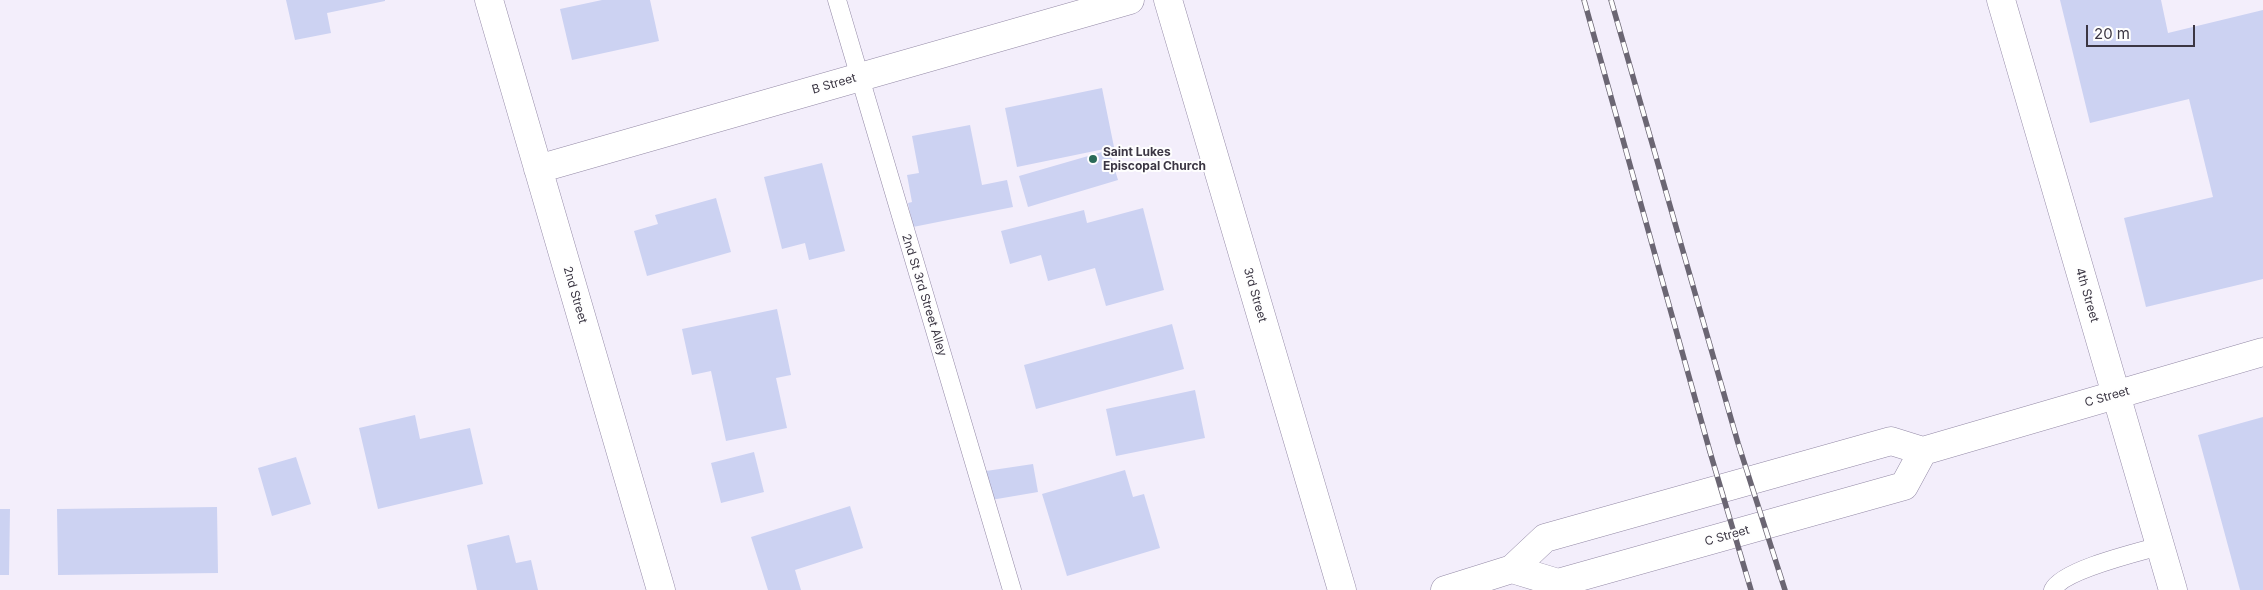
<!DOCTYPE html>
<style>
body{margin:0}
#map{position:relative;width:2263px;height:590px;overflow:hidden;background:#f3eefb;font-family:Inter,sans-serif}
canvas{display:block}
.scale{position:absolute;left:2086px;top:25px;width:109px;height:22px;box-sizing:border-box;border:2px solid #3b3643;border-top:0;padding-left:6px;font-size:15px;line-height:18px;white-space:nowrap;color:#3b3643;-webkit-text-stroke:4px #fefefe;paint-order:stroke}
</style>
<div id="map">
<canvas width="2263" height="590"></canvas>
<div class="scale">20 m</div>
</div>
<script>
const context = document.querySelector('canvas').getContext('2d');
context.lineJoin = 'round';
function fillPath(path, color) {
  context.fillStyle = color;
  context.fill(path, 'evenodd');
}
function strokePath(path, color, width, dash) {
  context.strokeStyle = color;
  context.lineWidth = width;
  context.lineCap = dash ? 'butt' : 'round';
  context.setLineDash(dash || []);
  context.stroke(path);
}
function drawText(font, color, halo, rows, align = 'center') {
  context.font = font + ' Inter,sans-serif';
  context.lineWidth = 4;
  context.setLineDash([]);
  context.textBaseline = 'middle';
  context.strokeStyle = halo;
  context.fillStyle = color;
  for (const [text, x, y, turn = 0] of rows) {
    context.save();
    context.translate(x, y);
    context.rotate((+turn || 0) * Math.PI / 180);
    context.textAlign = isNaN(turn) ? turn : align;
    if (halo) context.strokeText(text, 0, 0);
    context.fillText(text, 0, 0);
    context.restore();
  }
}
fillPath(new Path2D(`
 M286 0H385V1L327 13 331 33 295 40Z
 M602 0H650L659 41 572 60 560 9Z
 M2060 0H2161L2168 33 2263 10V279L2146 307 2124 218 2213 197 2189 99 2090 123Z
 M1102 88 1114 147 1017 167 1005 108Z
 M970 125 982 185 1007 180 1013 207 913 227 908 203 912 202 907 175 919 173 912 136Z
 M1109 150 1118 180 1028 207 1019 176Z
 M822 163 845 251 809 260 805 243 782 249 764 177Z
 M716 198 731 252 647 276 634 231 658 224 655 215Z
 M1143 208 1164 290 1106 306 1095 268 1048 281 1041 255 1010 264 1001 231 1084 210 1087 223Z
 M777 309 791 375 776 378 787 428 726 441 711 371 692 375 682 329Z
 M1172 324 1184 369 1036 409 1024 365Z
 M1195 390 1205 438 1116 456 1106 409Z
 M415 415 420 439 470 428 483 484 378 509 359 428Z
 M2263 417V590H2240L2198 435Z
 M754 452 764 492 721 503 711 463Z
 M296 457 311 504 272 516 258 468Z
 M1033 464 1038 492 991 500 986 471Z
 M1125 470 1133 497 1144 494 1160 548 1067 576 1042 494Z
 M850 506 863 548 795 570 801 590H768L751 537Z
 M217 507 218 573 58 575 57 509Z
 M0 509H10L9 575H0Z
 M509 535 516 563 531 560 538 590H477L467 545Z`), '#ccd2f2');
const lane = new Path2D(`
 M837 0 1012 590
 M2053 590C2062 570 2139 552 2160 546`);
const street = new Path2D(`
 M489 0 661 590
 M1168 0 1342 590
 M2001 0 2173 590
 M538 169 1130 0`);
const secondary = new Path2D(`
 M1512 569 1558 583 1904 486 1923 451
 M1445 590 1512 569 1545 538 1891 441 1923 451 2263 352`);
strokePath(lane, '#9389a6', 19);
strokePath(street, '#9389a6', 29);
strokePath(secondary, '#9389a6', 29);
strokePath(lane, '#fff', 18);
strokePath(street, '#fff', 28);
strokePath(secondary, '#fff', 28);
const rail = new Path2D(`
 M1584 0 1710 452 1751 590
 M1611 0 1738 443 1785 590`);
strokePath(rail, '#6b6673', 5.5);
strokePath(rail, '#fefefe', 4, [11]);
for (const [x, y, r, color] of [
 [1093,159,5,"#2a6a58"]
]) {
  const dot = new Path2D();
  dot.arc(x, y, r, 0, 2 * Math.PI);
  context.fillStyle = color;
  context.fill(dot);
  strokePath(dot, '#fefefe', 2);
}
drawText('12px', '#3b3643', '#fefefe', [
 ["B Street",834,84,-16],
 ["2nd Street",575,295,74],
 ["2nd St 3rd Street Alley",924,295,73],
 ["3rd Street",1255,295,74],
 ["4th Street",2087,295,74],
 ["C Street",2107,397,-16],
 ["C Street",1727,536,-16]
]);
drawText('bold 12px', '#3b3643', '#fefefe', [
 ["Saint Lukes",1103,152],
 ["Episcopal Church",1103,166]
], 'left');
</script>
